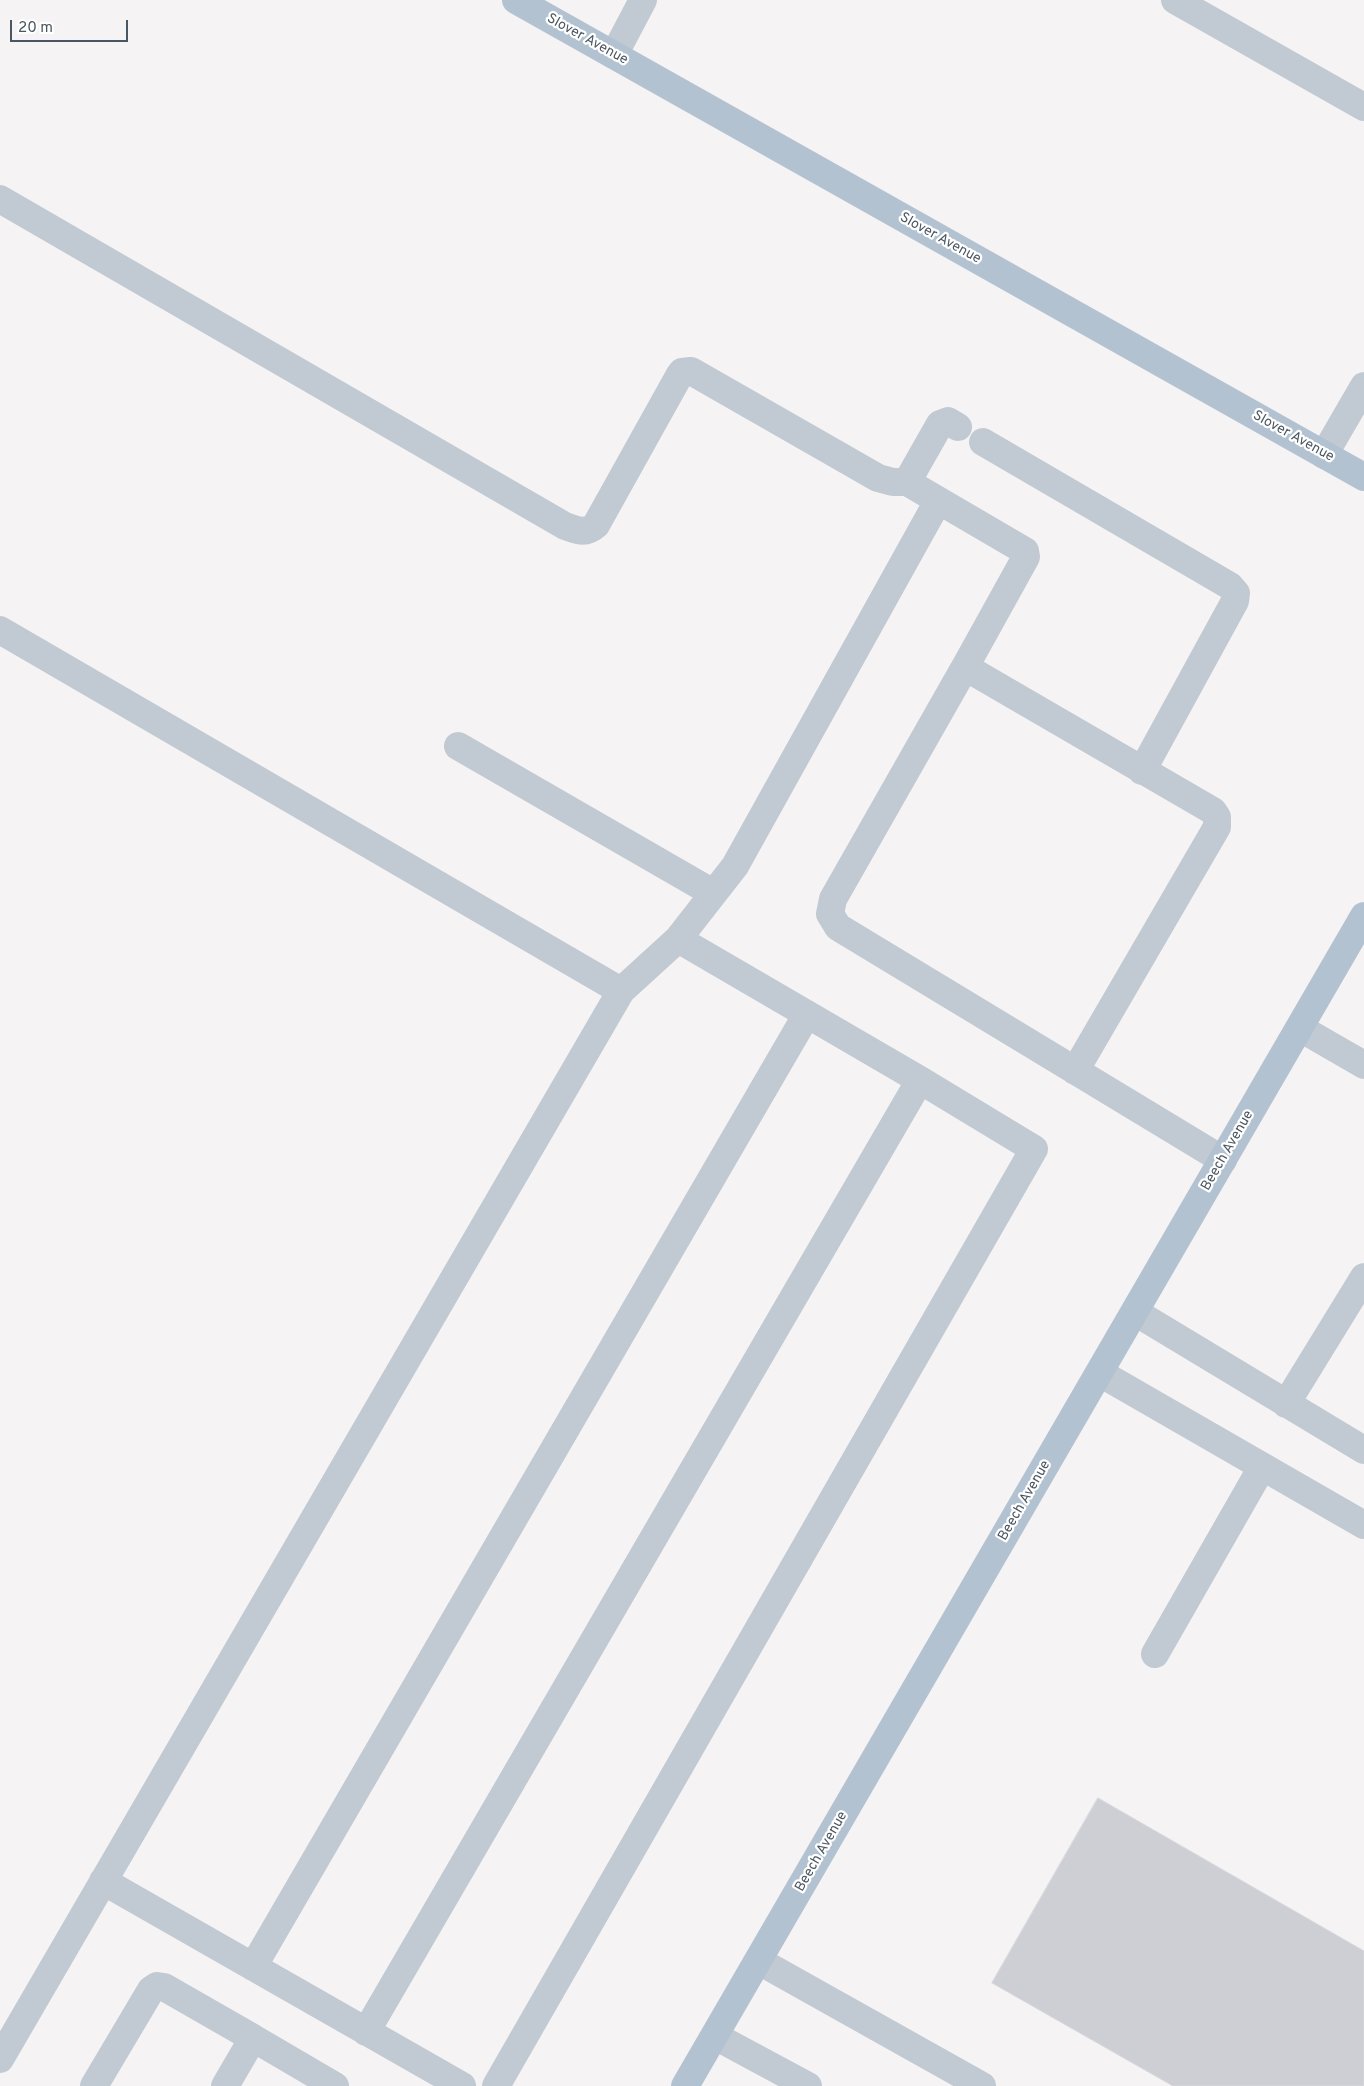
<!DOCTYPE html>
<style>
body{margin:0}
#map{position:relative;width:1364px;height:2086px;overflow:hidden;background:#f5f3f3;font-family:Overpass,sans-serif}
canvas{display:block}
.scale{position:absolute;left:10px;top:20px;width:118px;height:22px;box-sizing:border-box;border:2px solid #4a5661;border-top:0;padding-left:6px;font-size:15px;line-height:18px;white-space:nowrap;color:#4a5661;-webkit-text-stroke:4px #fff;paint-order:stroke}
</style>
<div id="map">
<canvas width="1364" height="2086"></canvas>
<div class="scale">20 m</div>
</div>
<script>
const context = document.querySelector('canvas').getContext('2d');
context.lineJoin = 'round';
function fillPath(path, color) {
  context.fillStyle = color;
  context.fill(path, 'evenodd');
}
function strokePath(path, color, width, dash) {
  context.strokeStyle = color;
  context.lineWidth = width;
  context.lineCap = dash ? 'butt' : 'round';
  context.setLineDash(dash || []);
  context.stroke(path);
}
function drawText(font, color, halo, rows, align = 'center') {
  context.font = font + ' Overpass,sans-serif';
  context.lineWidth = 4.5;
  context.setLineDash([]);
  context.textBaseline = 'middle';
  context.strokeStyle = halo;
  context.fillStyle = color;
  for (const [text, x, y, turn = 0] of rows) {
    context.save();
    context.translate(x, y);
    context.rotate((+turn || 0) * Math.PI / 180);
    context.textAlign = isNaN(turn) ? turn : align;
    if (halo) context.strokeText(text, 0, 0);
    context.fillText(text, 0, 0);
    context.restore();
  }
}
const building = new Path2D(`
 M1098 1798 1364 1951V2086H1173L992 1983Z`);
fillPath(building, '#cdcfd5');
strokePath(building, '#d7d9de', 1);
strokePath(new Path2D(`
 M1175 0 1364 107
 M614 55 643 0
 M0 199 565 526C577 530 585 535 596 525L679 376 682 372 691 371 878 478 893 482H907L1025 551 1026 557 965 667
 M983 442 1230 586 1236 593 1235 601 1142 771
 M1324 455 1364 386
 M907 482 940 424 948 421 958 427
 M0 630 621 991 0 2059
 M458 746 713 893
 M621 991 678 939 735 866 938 501
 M1300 1028 1364 1065
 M1075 1071 1217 827V817L1213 811 965 667 833 899 830 914 838 927 1223 1160
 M1135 1312 1364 1450
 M1100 1373 1364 1525
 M1286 1404 1364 1277
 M1155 1654 1262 1467
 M103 1881 462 2086
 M759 1961 982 2086
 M253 1967 807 1014
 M366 2032 920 1080
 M715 2036 808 2086
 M253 2038 335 2086
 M94 2086 151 1990 157 1986 164 1987 253 2038 225 2086
 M496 2086 1034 1149 920 1080 678 939`), '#c1cad2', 28);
strokePath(new Path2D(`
 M516 0 1364 477
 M685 2086 1364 916`), '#b3c2d1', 28);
drawText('14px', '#4a5661', '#fff', [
 ["Slover Avenue",587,40,29],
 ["Slover Avenue",940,239,29],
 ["Slover Avenue",1293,437,29],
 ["Beech Avenue",1228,1151,-60],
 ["Beech Avenue",1025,1501,-60],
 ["Beech Avenue",822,1852,-60]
]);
</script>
